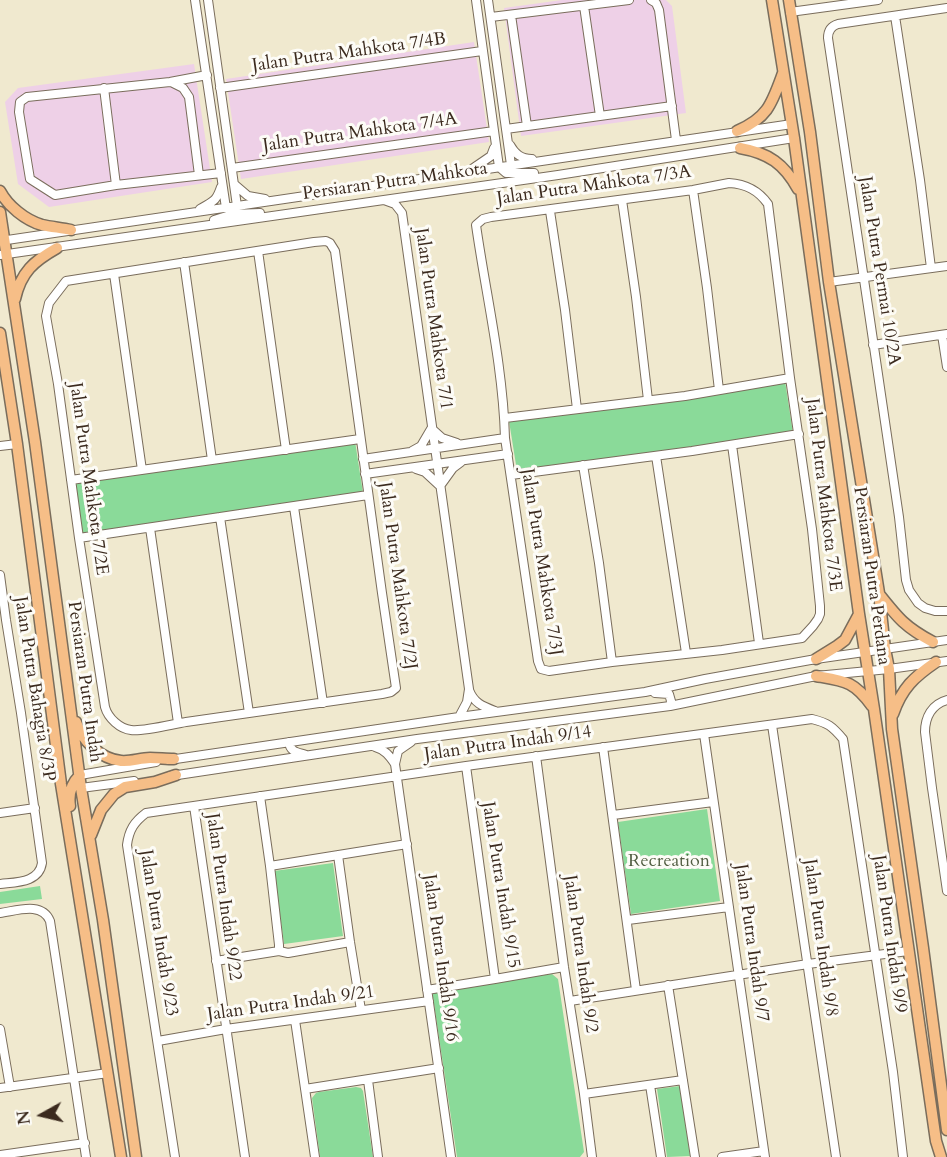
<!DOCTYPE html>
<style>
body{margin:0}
#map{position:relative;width:947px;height:1157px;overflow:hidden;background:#f0e9cf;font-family:Cardo,serif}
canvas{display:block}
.north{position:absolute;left:12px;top:1085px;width:60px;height:60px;-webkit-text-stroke:4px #fdfcf7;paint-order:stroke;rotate:262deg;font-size:16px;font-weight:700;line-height:24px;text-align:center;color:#3b2a1e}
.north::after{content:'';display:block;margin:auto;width:21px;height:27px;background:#3b2a1e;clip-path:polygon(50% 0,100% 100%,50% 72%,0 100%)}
</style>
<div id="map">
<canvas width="947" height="1157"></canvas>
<div class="north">N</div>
</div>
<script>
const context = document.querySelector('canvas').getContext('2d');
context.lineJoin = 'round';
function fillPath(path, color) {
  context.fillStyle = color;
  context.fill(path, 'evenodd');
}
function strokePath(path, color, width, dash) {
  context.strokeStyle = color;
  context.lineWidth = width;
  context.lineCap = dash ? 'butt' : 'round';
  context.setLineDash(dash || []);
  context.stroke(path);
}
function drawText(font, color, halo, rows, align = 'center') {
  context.font = font + ' Cardo,serif';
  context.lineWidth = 6;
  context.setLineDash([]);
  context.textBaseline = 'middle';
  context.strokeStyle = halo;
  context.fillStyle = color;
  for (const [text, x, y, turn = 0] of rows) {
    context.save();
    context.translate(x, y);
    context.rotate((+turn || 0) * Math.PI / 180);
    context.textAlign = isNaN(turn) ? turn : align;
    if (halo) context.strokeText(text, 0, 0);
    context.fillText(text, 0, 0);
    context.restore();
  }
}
fillPath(new Path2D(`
 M562 0H666L672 6 686 113 521 136 504 8Z
 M474 42 489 142 241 179 226 79Z
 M194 64 212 182 49 207 18 184 5 102 18 88Z`), '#eed0e7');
fillPath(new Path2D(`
 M785 381 793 433 517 471 509 421Z
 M355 441 363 493 82 536 75 482Z
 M707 809 720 901 631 914 618 822Z
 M333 863 343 936 284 944 274 871Z
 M40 886 42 899 0 904V892Z
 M552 974 558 979 584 1152 580 1157H457L432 991Z
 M680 1086 690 1156 667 1157 657 1089Z
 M356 1087 361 1088 363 1091 373 1157H320L312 1098 316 1093 319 1092Z`), '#8ada99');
const minor = new Path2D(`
 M195 0 226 208
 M208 0 237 206
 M476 0 499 167
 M488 0 511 165
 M651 0 656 3 659 10 676 140
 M584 6 600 116
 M947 8 838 24C831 26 828 31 828 38L869 313 899 517 906 580 909 590 918 603 925 608 935 611H947
 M790 12 878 0
 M511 15 527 126
 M895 16 920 180 931 268
 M491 17 629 0
 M207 75 170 82 27 97 20 102 19 112 30 179 55 195 116 185 221 173
 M171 82 183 88 189 97 199 175
 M104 88 116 185
 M220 88 482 51
 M506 129 672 106
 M510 145C515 154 521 159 532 159
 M499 167 506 173H534
 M232 168 494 131
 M472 169 491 156 494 148
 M729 183C746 184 758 190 768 204L790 378 812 529 820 606V614L818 619 813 626 802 638 722 650 612 662 549 671 541 669 538 661 505 438C503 366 486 295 476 225L483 219 491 217 693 190Z
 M234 184 248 196 265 199
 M693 190 707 288 719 390
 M384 200 395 204 402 213 469 689 467 702 459 717
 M622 200 636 297 648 400
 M200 209C213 201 216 202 221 187
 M550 211 565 310 577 409
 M214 220 233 214 260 213
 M0 241 792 124
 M326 241 330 243 335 251 382 593 396 688 391 692 382 694C316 704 251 713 186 722 173 724 142 732 131 730 120 729 108 718 105 707L79 538 58 384 46 316 49 303 66 281 314 242Z
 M258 251 286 450
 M0 255 558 175 794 138
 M184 262 212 460
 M114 274 142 470
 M829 282 947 266
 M942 335 947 367
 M873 345 947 334
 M505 418 685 396 790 378
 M432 429 442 438 457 443
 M732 445 759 643
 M0 446 17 444
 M412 451 421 446 431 429
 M656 456 686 653
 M363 459 505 438
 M583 465 599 563 612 662
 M416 469 425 472 439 485
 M365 474 508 454
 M511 475 692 451 799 434
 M71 480 360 439
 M440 486 453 468 461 462
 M294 507 323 703
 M220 517 249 713
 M150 528 178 723
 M79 538 368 495
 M0 575 6 620 21 713 42 863C39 883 16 882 0 884
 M469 690C474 703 482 706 495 711
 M655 693 669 694 671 701 670 706
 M947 700C932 704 925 717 925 732L932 788 947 891
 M772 725 836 1157
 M704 734 765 1157
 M289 742C290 752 297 752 306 755
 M375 747C385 750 389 755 395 764L451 1157
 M603 747 636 990
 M536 756 564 967 584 1094 592 1157
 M169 760 459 717 645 692 705 679 816 659 947 640
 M395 764 398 751 411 742
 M466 766 495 979 564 967
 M80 775 156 762
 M171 776 417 739 670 706 816 676 889 669 947 661
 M81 788 134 781
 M260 796 270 866 279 945V951
 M194 806 245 1157
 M0 813 35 808
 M613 815 713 802
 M338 855 350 942 361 1010
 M270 866 407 844
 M0 913C16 911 42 901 50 921L86 1157
 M628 920 729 907
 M216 961 279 951 288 953 350 942
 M668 985 695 1157
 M427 990 495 979
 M570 1001 808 964 908 951
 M295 1020 315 1157
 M0 1029 10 1087
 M158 1041 226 1029 429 1001
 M368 1080 378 1157
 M650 1085 661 1157
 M0 1088 108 1073
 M305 1089 439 1068
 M584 1094 683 1080
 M0 1155 85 1143
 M175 1157 127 845C129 830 134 822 146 813L466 766 812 719C828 723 832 726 843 739L893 1072 903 1157
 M722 1157 764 1151`);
const major = new Path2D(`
 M772 0 794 138 859 614 874 709 936 1141 941 1157
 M789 0 810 132 829 282 879 593 885 649 889 669 892 729 923 948 947 1130
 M737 131C768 118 772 103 783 73
 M740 148C769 153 784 164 798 189
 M0 191C8 206 25 220 42 225 51 227 61 228 71 230
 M0 212 35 442 81 788 103 920 136 1157
 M15 299C21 272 34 261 57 248
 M0 333 17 444 61 784 121 1157
 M879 594C898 618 905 627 933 642
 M816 659 837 646 845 640 859 614
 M816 676C845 681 854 681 872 706
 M893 714C902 688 914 677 936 662
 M76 722C82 741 101 759 121 761 131 762 140 758 150 758 158 758 166 759 174 759
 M70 806C68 794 72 783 80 775
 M91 835 101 810 114 794 125 787 155 782 176 775`);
strokePath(minor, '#7a6d5c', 10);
strokePath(major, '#7a6d5c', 13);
strokePath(minor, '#fff', 8);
strokePath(major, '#f6be87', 10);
drawText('18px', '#3b2a1e', '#fdfcf7', [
 ["Jalan Putra Mahkota 7/4B",349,53,-8],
 ["Jalan Putra Mahkota 7/4A",360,133,-8],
 ["Persiaran Putra Mahkota",395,182,-8],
 ["Jalan Putra Mahkota 7/3A",594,186,-8],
 ["Jalan Putra Permai 10/2A",879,271,81],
 ["Jalan Putra Mahkota 7/1",433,319,82],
 ["Jalan Putra Mahkota 7/2E",88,479,82],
 ["Jalan Putra Mahkota 7/3E",823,495,83],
 ["Jalan Putra Mahkota 7/3J",541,562,81],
 ["Jalan Putra Mahkota 7/2J",397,576,82],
 ["Persiaran Putra Perdana",871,576,82],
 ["Persiaran Putra Indah",84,682,82],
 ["Jalan Putra Bahagia 8/3P",34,689,81],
 ["Jalan Putra Indah 9/14",508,744,-8],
 ["Jalan Putra Indah 9/15",500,885,81],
 ["Jalan Putra Indah 9/22",223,897,82],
 ["Jalan Putra Indah 9/23",158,933,81],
 ["Jalan Putra Indah 9/9",889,934,82],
 ["Jalan Putra Indah 9/8",820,938,82],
 ["Jalan Putra Indah 9/7",751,943,82],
 ["Jalan Putra Indah 9/2",580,954,82],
 ["Jalan Putra Indah 9/16",440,958,82],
 ["Jalan Putra Indah 9/21",291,1004,-8]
]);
drawText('18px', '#535f43', '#fdfcf7', [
 ["Recreation",669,862]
]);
</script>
